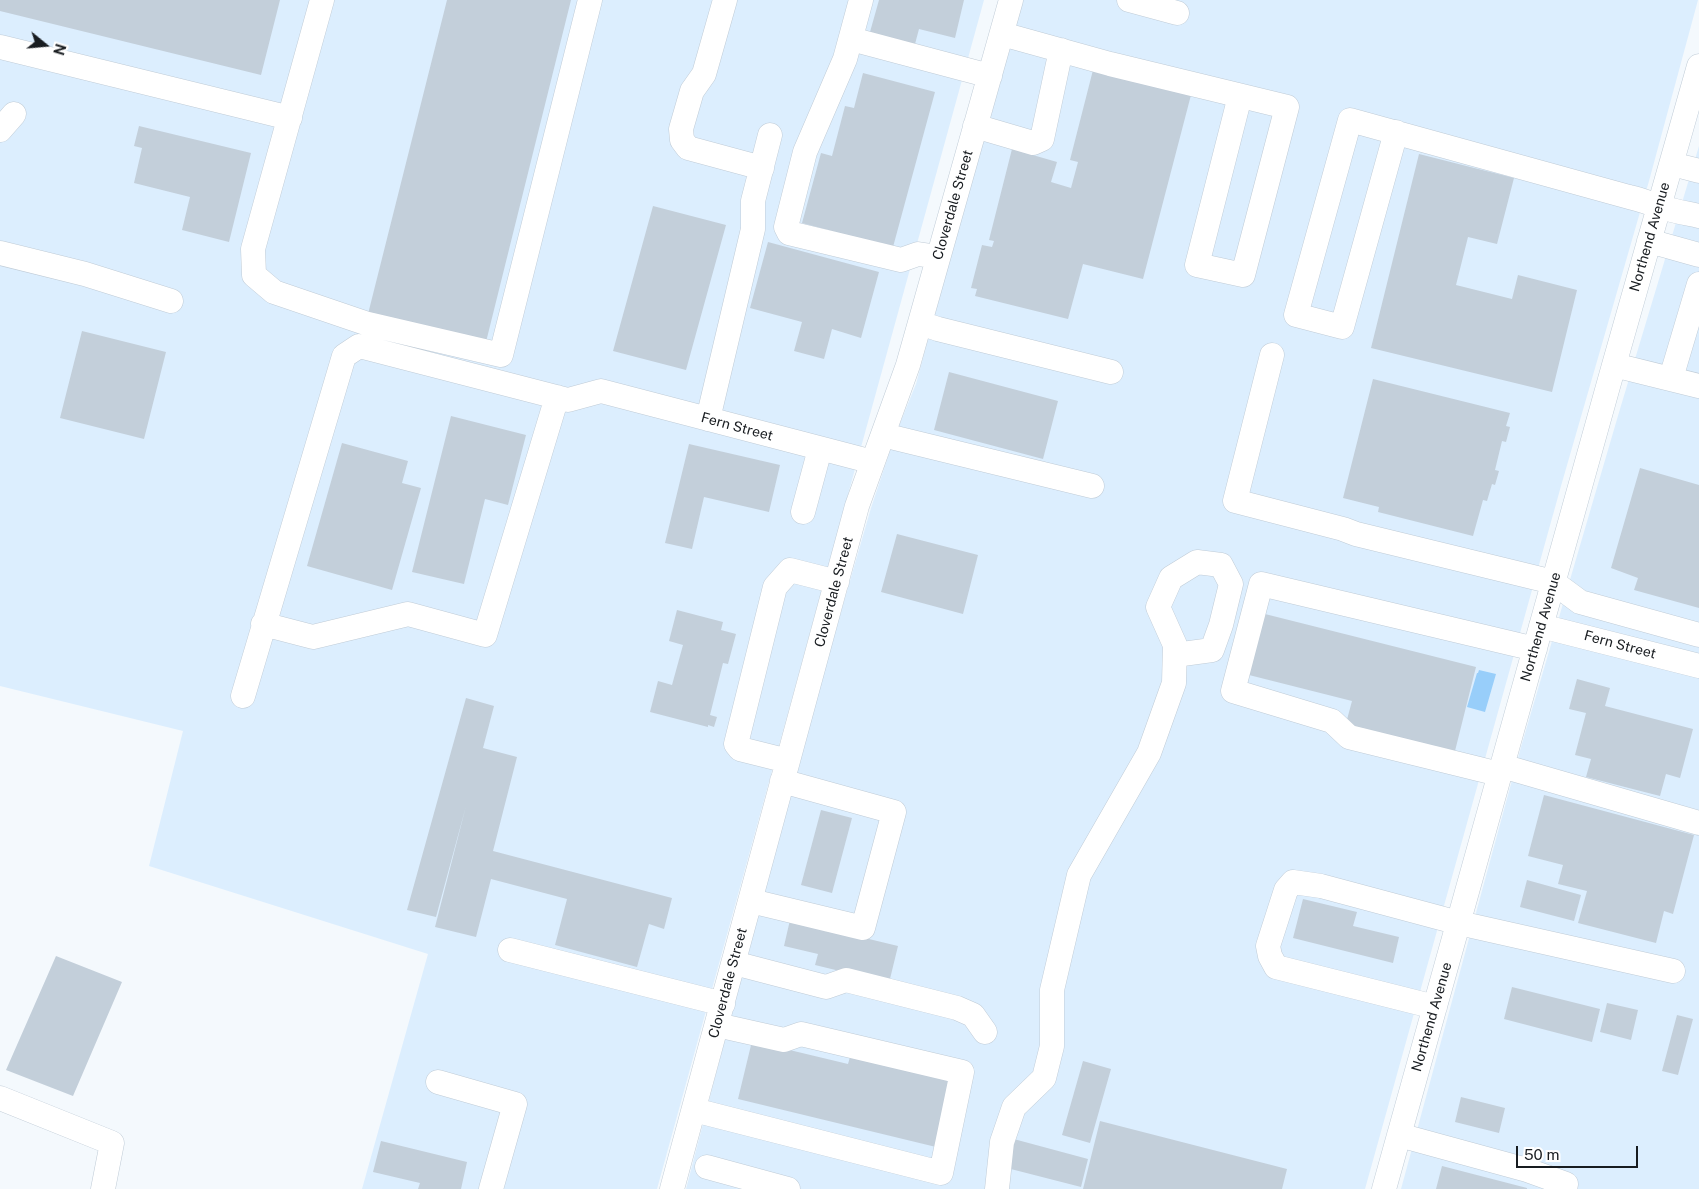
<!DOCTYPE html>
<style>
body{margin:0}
#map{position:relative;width:1699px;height:1189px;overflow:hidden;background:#f4f9fd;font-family:"Public Sans",sans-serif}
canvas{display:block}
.north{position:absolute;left:20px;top:20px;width:50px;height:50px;-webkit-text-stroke:4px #fff;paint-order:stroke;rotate:107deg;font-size:14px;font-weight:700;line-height:20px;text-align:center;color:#181c20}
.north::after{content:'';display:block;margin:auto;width:18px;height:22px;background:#181c20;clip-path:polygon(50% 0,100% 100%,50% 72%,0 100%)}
.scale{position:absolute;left:1516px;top:1146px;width:122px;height:22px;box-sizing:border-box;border:2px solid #181c20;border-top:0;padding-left:6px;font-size:15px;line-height:18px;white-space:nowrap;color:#181c20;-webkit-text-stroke:4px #fff;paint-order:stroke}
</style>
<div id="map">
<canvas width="1699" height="1189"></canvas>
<div class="north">N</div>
<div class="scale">50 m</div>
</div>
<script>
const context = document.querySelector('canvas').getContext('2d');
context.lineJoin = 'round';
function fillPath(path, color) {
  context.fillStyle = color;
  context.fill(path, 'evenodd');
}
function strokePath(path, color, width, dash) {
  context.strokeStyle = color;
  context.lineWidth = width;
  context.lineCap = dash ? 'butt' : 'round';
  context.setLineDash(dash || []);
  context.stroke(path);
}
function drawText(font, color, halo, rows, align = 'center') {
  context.font = font + ' "Public Sans",sans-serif';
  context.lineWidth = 4.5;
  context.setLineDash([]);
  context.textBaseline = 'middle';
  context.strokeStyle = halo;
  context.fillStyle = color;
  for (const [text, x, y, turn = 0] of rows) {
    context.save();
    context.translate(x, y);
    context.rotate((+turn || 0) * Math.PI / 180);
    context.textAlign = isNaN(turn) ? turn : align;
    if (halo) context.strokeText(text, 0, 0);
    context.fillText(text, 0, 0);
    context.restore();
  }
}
fillPath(new Path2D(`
 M0 0H984L657 1189H362L428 954 149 866 183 731 0 686Z
 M1020 0H1698L1649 181 1561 486 1365 1189H686L749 947 830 650 871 508 896 433 916 384Z
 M1699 146V1189H1401L1521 747 1620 409Z`), '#dceefe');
fillPath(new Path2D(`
 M1479 670 1496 674 1485 712 1467 707 1477 673H1478Z`), '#98cefa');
fillPath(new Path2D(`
 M0 0H280L261 75 0 11Z
 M447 0H571L485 346 367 318Z
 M879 0H964L955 38 919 29 915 44 870 32Z
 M1093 70 1191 95 1143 279 1083 264 1068 319 975 296 977 289 971 288 982 245 992 247 994 241 989 240 1012 149 1057 162 1051 182 1071 188 1078 162 1070 160Z
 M863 73 935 92 893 247 802 223 821 153 832 156 845 106 854 108Z
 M139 126 251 153 229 242 182 230 190 197 134 183 142 148 134 146Z
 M1419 154 1514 178 1497 244 1468 237 1456 285 1512 299 1518 275 1577 290 1552 392 1371 348Z
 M653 206 726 225 686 370 613 351Z
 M768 242 879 272 861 338 832 329 824 359 794 351 802 322 750 308Z
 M82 331 166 352 144 439 60 418Z
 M949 372 1058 401 1043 459 934 430Z
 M1373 379 1510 413 1506 426 1510 427 1506 442 1502 441 1495 470 1499 471 1495 485 1492 484 1487 501 1483 500 1473 536 1378 512 1379 507 1343 498Z
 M451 416 526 435 508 505 485 499 464 584 412 572Z
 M342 443 408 461 402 483 421 488 392 590 307 566Z
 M689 444 780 465 769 512 704 497 692 549 665 543Z
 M1640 468 1699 485V608L1634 590 1638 578 1611 568Z
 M897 534 978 555 963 614 881 592Z
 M677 610 723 622 721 630 736 634 728 664 723 663 710 715 717 717 714 727 708 725V727L650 712 658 681 672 685 683 645 669 641Z
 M1265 614 1476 667 1454 755 1345 727 1352 701 1249 675Z
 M1577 679 1610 688 1605 706 1693 729 1680 778 1666 774 1660 796 1586 777 1591 759 1575 755 1586 713 1569 709Z
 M466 698 494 706 483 748 517 757 493 851 672 898 664 929 649 924 637 967 555 945 567 899 491 879 476 937 435 927 466 806 436 917 407 910Z
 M1544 795 1694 835 1673 914 1664 911 1656 943 1578 923 1587 891 1558 884 1563 865 1528 856Z
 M821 810 852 818 832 893 801 885Z
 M1527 880 1581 895 1574 921 1520 907Z
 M1303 899 1357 912 1353 926 1399 937 1393 963 1293 938Z
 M790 920 898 946 889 983 815 965 818 954 784 946Z
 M56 956 122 982 73 1096 6 1070Z
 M1512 987 1600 1009 1592 1042 1504 1019Z
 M1607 1003 1638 1010 1631 1040 1600 1032Z
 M1677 1015 1693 1019 1678 1075 1662 1071Z
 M752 1041 848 1064 852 1050 954 1075 936 1147 738 1099Z
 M1083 1061 1111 1069 1090 1143 1062 1135Z
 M1461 1097 1505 1108 1499 1133 1455 1122Z
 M1100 1121 1287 1169 1282 1189H1083Z
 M1010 1138 1088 1159 1081 1187 1003 1167Z
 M381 1141 467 1162 461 1189H418L420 1183 373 1172Z
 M1442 1166 1527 1188V1189H1436Z`), '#c3cfda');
const minor = new Path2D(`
 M322 0 253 249 254 275 274 292 368 324 501 355 590 0
 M725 0 704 74 692 91 681 129 682 140 688 148 762 168
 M861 0 845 59 805 152 786 227 789 233 901 260 918 254 938 257
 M1129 0 1177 13
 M1002 34 1110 64 1287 107 1243 275 1197 265 1240 96
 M851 39 990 76
 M0 47 290 118
 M975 126 1033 143 1042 139 1061 50
 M0 130 14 114
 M1396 132 1342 327 1296 315 1350 120C1443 145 1536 171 1629 197 1639 199 1649 203 1658 206 1672 211 1685 213 1699 216
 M1672 164 1699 171
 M1649 241 1699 255
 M0 253 85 274 171 301
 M920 323 938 329 1111 372
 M1272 355 1235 501 1343 529 1356 534 1553 582 1580 602 1699 635
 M1614 365 1699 386
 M1671 378 1699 284
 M708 419 753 229V201L770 135
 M883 435 1092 486
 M803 512 820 449
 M263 624 313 637 408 614 485 635 557 397
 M1541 626 1699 666
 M243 696 344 356 359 346 568 400 601 391 873 462
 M788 761 740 749 736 744 775 587 790 570 837 582
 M1502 766 1699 823
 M1499 774 1349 737 1332 721 1233 691 1261 584 1535 649
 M751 901 863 928 894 812 782 781
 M510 950 723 1004
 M734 963 826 987 846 980 957 1008 973 1015 985 1032
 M1435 1007 1276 967 1270 956 1268 946 1286 890 1293 882 1321 886 1459 923 1673 971
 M438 1082 515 1104 491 1189
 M0 1098 112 1143 103 1189
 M694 1110 941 1173 962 1072 801 1034 784 1040 717 1025
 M1399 1135 1527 1170 1566 1184 1565 1189
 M707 1167 788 1189
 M672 1189 857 506 908 365 1011 0
 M997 1189 1002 1142 1014 1107 1044 1078 1052 1046V990L1079 875 1149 753 1174 683 1175 645 1158 607 1171 578 1197 562 1221 565 1231 584 1221 625 1212 650 1175 655
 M1384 1189 1614 365 1699 66`);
strokePath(minor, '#c0ccd7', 25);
strokePath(minor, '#fff', 24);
drawText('14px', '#181c20', '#fff', [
 ["Cloverdale Street",953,205,-74],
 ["Northend Avenue",1650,237,-74],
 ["Fern Street",737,427,15],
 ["Cloverdale Street",834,592,-75],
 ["Northend Avenue",1541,627,-74],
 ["Fern Street",1620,645,15],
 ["Cloverdale Street",728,983,-75],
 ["Northend Avenue",1432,1017,-74]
]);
</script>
